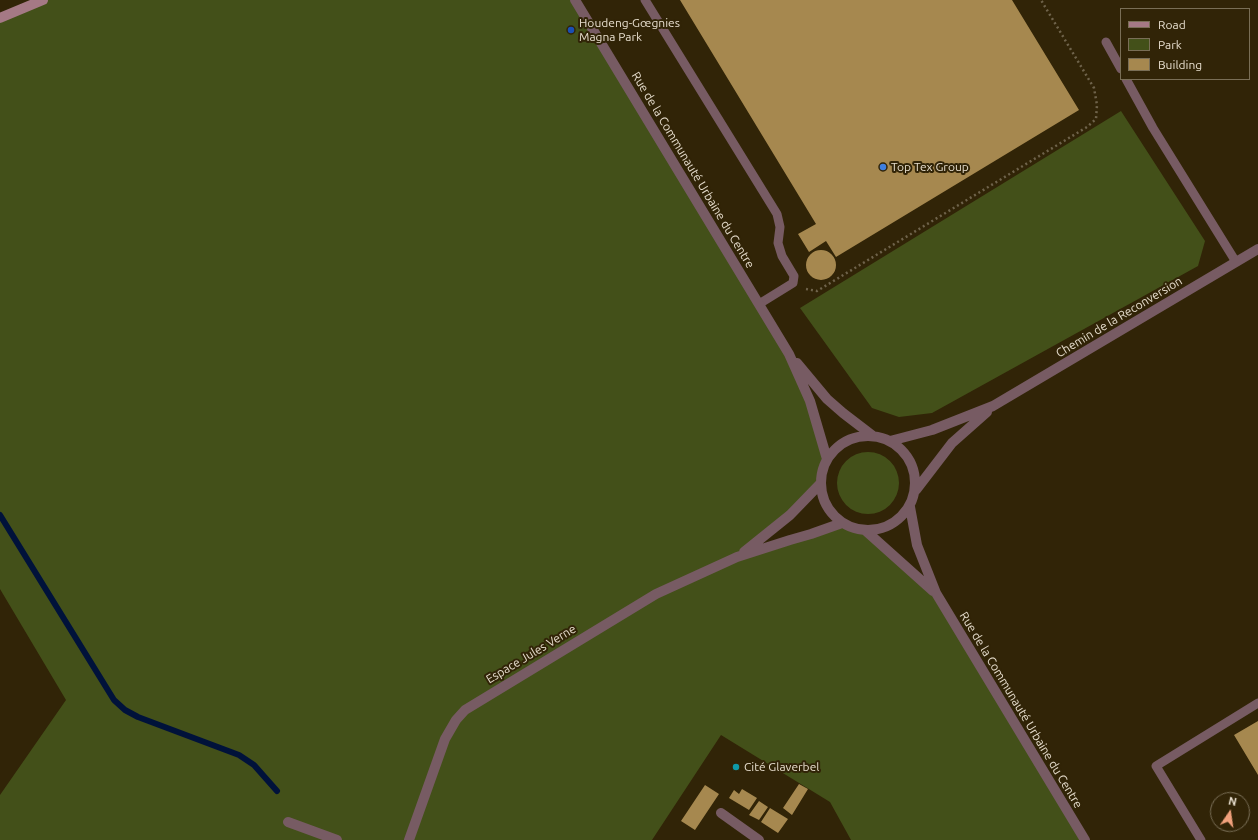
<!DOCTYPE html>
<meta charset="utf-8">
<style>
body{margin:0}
#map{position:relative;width:1258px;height:840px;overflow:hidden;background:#312407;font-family:Ubuntu,sans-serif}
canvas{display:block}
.legend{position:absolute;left:1120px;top:8px;width:130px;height:72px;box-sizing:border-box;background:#312407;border:1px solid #796e56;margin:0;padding:5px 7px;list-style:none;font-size:12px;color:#e6ddcd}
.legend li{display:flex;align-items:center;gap:8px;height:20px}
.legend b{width:20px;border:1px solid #796e56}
.north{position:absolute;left:1210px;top:792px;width:40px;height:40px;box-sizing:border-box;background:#312407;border:1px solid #796e56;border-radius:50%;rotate:13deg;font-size:11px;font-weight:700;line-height:16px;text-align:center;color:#e6ddcd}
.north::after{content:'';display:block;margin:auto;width:14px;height:18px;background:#f1a17c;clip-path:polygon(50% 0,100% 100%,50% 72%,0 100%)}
</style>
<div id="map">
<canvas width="1258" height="840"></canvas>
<ul class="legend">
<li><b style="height:5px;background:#a57985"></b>Road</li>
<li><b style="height:11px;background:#435019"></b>Park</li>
<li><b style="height:11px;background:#a6884f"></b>Building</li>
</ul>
<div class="north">N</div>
</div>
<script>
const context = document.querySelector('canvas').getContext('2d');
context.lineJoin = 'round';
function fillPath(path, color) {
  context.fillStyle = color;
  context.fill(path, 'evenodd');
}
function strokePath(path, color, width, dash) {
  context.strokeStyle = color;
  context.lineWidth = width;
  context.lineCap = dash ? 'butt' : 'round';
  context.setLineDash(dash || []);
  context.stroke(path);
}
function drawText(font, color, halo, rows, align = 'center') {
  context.font = font + ' Ubuntu,sans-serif';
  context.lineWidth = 4;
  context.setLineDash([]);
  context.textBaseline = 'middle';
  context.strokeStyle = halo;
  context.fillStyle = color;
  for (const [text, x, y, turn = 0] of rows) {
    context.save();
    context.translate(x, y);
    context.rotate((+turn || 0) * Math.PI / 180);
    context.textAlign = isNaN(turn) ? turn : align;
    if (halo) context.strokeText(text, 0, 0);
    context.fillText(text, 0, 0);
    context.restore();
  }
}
fillPath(new Path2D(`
 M44 0H575L789 354 827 459 823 468 821 483 739 556 842 523 853 528 866 531 936 593 1084 840H851L830 802 721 735 652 840H0V795L66 700 0 589V18Z
 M1121 111 1205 241 1198 266 932 413 899 417 872 408 800 308Z
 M837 483a31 31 0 1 1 62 0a31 31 0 1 1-62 0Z`), '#435019');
strokePath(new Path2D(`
 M0 515 114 700 125 710 138 717 239 755 254 765 277 791`), '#00123a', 6);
fillPath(new Path2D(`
 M680 0H1012L1079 110 836 257 826 241 809 252 798 234 816 224Z
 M806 265a15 15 0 1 1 30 0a15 15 0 1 1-30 0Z
 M1258 721V775L1234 735Z
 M799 784 808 789 792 815 783 808Z
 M705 785 719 794 695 830 681 821Z
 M742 789 757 798 749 810 729 798 734 790 739 794Z
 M759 801 768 807 759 820 749 815Z
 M770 808 788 819 778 833 761 822Z`), '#a6884f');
strokePath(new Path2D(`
 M806 289 817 291 1087 127 1096 119 1097 105 1094 88 1041 0`), '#6f634b', 2.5, [2, 3]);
strokePath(new Path2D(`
 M645 0 777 214 780 227 778 243 782 256 794 276 793 283 759 304
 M1106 42 1121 69
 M1126 79 1153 128 1236 262
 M1201 840 1156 766 1258 703`), '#775b63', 9);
strokePath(new Path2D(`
 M575 0 789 354 810 401 827 459
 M797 363 827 399 843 413 873 436
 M821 483a47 47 0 1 1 94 0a47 47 0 1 1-94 0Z
 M890 441 932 430 993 406 1258 249
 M916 490 952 443 987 412
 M910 507 917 545 936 593 1085 840
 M866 531 933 591
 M744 552 790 515 821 483
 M721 813 759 840
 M288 822 337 840
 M409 840 445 739 456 720 465 710 656 594 737 557 790 540 811 534 842 523`), '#775b63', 10);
strokePath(new Path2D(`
 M0 18 43 0`), '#a57985', 10);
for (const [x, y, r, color] of [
 [571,30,4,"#1a4fb4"],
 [883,167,4,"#3f7fe0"],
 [736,767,4,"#0f9aa8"]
]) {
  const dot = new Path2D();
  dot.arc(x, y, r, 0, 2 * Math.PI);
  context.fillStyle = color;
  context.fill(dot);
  strokePath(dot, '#312407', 1.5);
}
drawText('12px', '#e6ddcd', '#312407', [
 ["Houdeng-Gœgnies",579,23],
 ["Magna Park",579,37],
 ["Top Tex Group",891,167],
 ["Cité Glaverbel",744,767]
], 'left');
drawText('12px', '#e6ddcd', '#312407', [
 ["Rue de la Communauté Urbaine du Centre",693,170,59],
 ["Chemin de la Reconversion",1119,317,-31],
 ["Espace Jules Verne",531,654,-31],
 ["Rue de la Communauté Urbaine du Centre",1021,710,59]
]);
</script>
